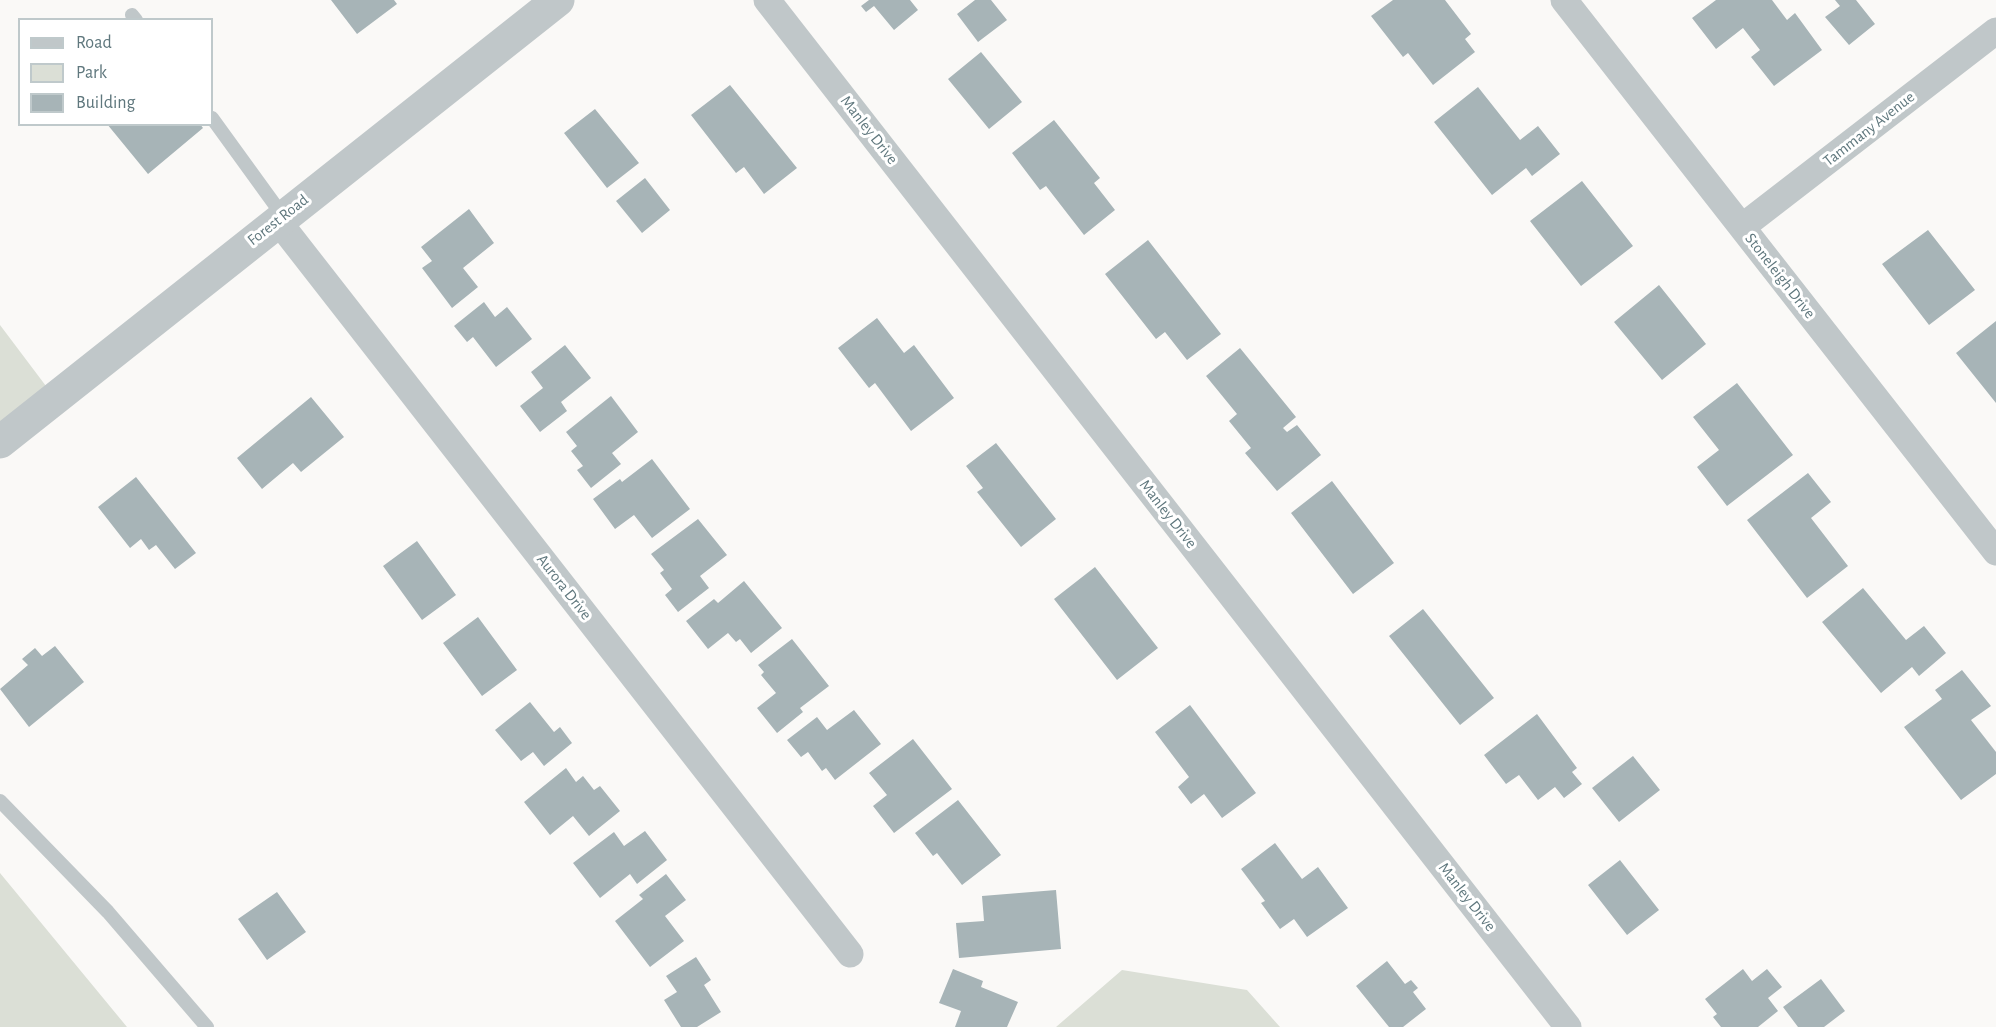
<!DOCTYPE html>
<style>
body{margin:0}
#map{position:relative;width:1996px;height:1027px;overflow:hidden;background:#faf9f7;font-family:"Alegreya Sans",sans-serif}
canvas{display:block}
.legend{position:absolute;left:18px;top:18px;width:195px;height:108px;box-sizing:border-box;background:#fff;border:2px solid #bfc9cb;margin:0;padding:8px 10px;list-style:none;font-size:18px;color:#5f777d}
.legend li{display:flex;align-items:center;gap:12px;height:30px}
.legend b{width:30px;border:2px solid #bfc9cb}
</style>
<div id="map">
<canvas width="1996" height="1027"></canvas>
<ul class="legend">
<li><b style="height:8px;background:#c0c7c9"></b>Road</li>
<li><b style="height:16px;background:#dbdfd6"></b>Park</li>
<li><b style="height:16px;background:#a7b4b7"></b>Building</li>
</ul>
</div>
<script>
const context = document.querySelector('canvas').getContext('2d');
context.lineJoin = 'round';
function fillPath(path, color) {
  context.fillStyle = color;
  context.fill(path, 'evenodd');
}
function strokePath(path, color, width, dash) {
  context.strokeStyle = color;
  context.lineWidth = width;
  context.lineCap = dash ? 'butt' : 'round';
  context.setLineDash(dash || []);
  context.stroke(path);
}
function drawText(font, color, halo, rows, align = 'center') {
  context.font = font + ' "Alegreya Sans",sans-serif';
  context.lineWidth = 6;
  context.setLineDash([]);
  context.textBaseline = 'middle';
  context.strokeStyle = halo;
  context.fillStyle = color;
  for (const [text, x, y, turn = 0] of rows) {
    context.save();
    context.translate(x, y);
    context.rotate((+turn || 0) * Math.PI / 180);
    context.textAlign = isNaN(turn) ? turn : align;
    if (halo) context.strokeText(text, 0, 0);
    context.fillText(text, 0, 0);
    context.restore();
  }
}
fillPath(new Path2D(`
 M0 325 55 398 0 442Z
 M0 873 127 1027H0Z
 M1122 970 1247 990 1280 1027H1056Z`), '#dbdfd6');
fillPath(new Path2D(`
 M331 0H394L397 4 357 34Z
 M869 0H910L918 10 894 30 874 6 866 12 861 6Z
 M975 0H991L1007 20 978 42 957 14Z
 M1393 0H1445L1471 34 1465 39 1475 52 1433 85 1408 53 1403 57 1371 16Z
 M1716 0H1772L1787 20 1795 13 1822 50 1774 86 1751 57 1760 50 1743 28 1716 49 1692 18Z
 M1835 0H1856L1875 24 1849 45 1825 17 1840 6Z
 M981 52 1022 102 989 129 948 79Z
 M730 85 797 168 764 194 744 167 736 173 691 115Z
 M1478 87 1520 140 1538 126 1560 154 1532 176 1526 168 1492 195 1434 122Z
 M595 109 639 163 607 188 564 133Z
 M1054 120 1100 178 1094 183 1115 210 1084 235 1046 186 1040 190 1012 153Z
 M107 124H200L203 128 148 174Z
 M645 178 670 210 642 233 616 201Z
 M1582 181 1633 246 1581 286 1530 221Z
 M469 209 494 243 463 268 478 287 452 308 422 268 432 261 421 247Z
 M1928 230 1975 290 1929 325 1882 264Z
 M1148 240 1221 334 1187 360 1165 332 1156 339 1105 274Z
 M1659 285 1706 344 1662 380 1614 322Z
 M484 302 495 317 507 307 532 339 496 367 473 337 467 342 454 326Z
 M877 318 904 353 914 345 954 398 911 431 875 383 869 388 838 348Z
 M1996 321V403L1956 353Z
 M565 345 591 378 561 402 567 411 540 432 520 406 543 388 531 372Z
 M1240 348 1296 417 1283 428 1287 432 1297 425 1321 455 1277 491 1245 453 1251 448 1229 421 1237 414 1206 376Z
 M1737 383 1793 455 1727 506 1697 467 1719 450 1693 417Z
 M611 396 638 432 612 453 621 464 591 488 577 470 583 466 571 451 577 446 566 432Z
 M311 397 344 437 301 472 293 463 262 489 237 458Z
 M996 443 1056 519 1021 547 977 492 983 488 966 466Z
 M652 459 690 509 652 538 634 515 615 529 593 499 620 479 622 482Z
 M1808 473 1831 502 1811 518 1848 566 1807 598 1747 520Z
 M136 477 196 553 175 569 156 545 149 550 141 539 130 548 98 507Z
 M1332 481 1394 563 1353 594 1291 513Z
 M698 519 727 555 700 576 709 588 678 612 665 595 672 589 660 573 664 570 651 554Z
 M417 541 456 595 422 620 383 566Z
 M1095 567 1158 648 1117 680 1054 599Z
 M744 581 782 628 751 653 740 639 736 642 728 633 708 649 686 621 714 599 718 603Z
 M1863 588 1906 640 1924 626 1946 653 1919 676 1912 667 1881 693 1822 622Z
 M1423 609 1494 698 1460 725 1389 636Z
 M478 617 517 670 482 696 443 643Z
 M792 639 829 686 800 708 803 712 777 733 757 708 776 693 761 675 764 672 758 665Z
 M55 646 84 682 29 727 0 689 28 665 22 659 35 648 42 656Z
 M1962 670 1991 706 1971 720 1996 752V774L1961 800 1904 727 1942 699 1935 690Z
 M530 702 554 732 560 727 572 743 544 766 533 752 521 761 495 730Z
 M1190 705 1256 793 1222 818 1204 794 1191 804 1178 787 1189 777 1155 732Z
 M854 710 881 744 835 780 826 768 822 771 808 752 801 757 787 740 817 717 827 730Z
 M1537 714 1577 768 1572 772 1582 784 1564 798 1555 787 1538 800 1519 775 1506 784 1484 755Z
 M913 739 952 789 894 833 873 806 887 795 869 773Z
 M1633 756 1660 790 1619 822 1592 788Z
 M566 768 576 782 583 776 594 790 600 786 620 811 589 836 573 816 550 835 524 802Z
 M958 800 1001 855 962 885 937 853 933 856 915 833Z
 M645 831 667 860 637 884 630 874 600 898 573 863 614 832 624 846Z
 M1275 843 1302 879 1318 867 1348 908 1307 937 1294 919 1280 929 1261 903 1265 901 1241 869Z
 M1620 860 1659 910 1627 935 1588 885Z
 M666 874 686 900 665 916 684 941 650 967 615 921 643 899 639 895Z
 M1056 890 1061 949 959 958 956 923 984 921 982 896Z
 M277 892 306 932 267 960 238 919Z
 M696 957 711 980 704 985 721 1012 697 1027H681L664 1000 677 992 666 976Z
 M1387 961 1405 984 1411 980 1418 988 1413 992 1426 1009 1403 1027H1389L1356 986Z
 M953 969 983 981 981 987 1018 1002 1007 1027H955L961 1011 939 1003Z
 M1743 969 1752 981 1767 969 1782 987 1768 998 1778 1011 1758 1027H1721L1713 1017 1717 1014 1705 999Z
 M1821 979 1845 1011 1824 1027H1798L1783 1007Z`), '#a7b4b7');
strokePath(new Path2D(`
 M132 15 136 20
 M212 118 283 216
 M0 801 108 912 207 1027`), '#c0c7c9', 14);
strokePath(new Path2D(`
 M767 0 1568 1027
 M1564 0 1996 552
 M278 221 850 954
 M1742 227 1996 31`), '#c0c7c9', 27);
strokePath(new Path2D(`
 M0 442 558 0`), '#c0c7c9', 33);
drawText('16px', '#5f777d', '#fff', [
 ["Tammany Avenue",1869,129,-38],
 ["Manley Drive",869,130,52],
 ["Forest Road",278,220,-38],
 ["Stoneleigh Drive",1780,276,52],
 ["Manley Drive",1168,514,52],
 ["Aurora Drive",564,587,52],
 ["Manley Drive",1467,897,52]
]);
</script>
